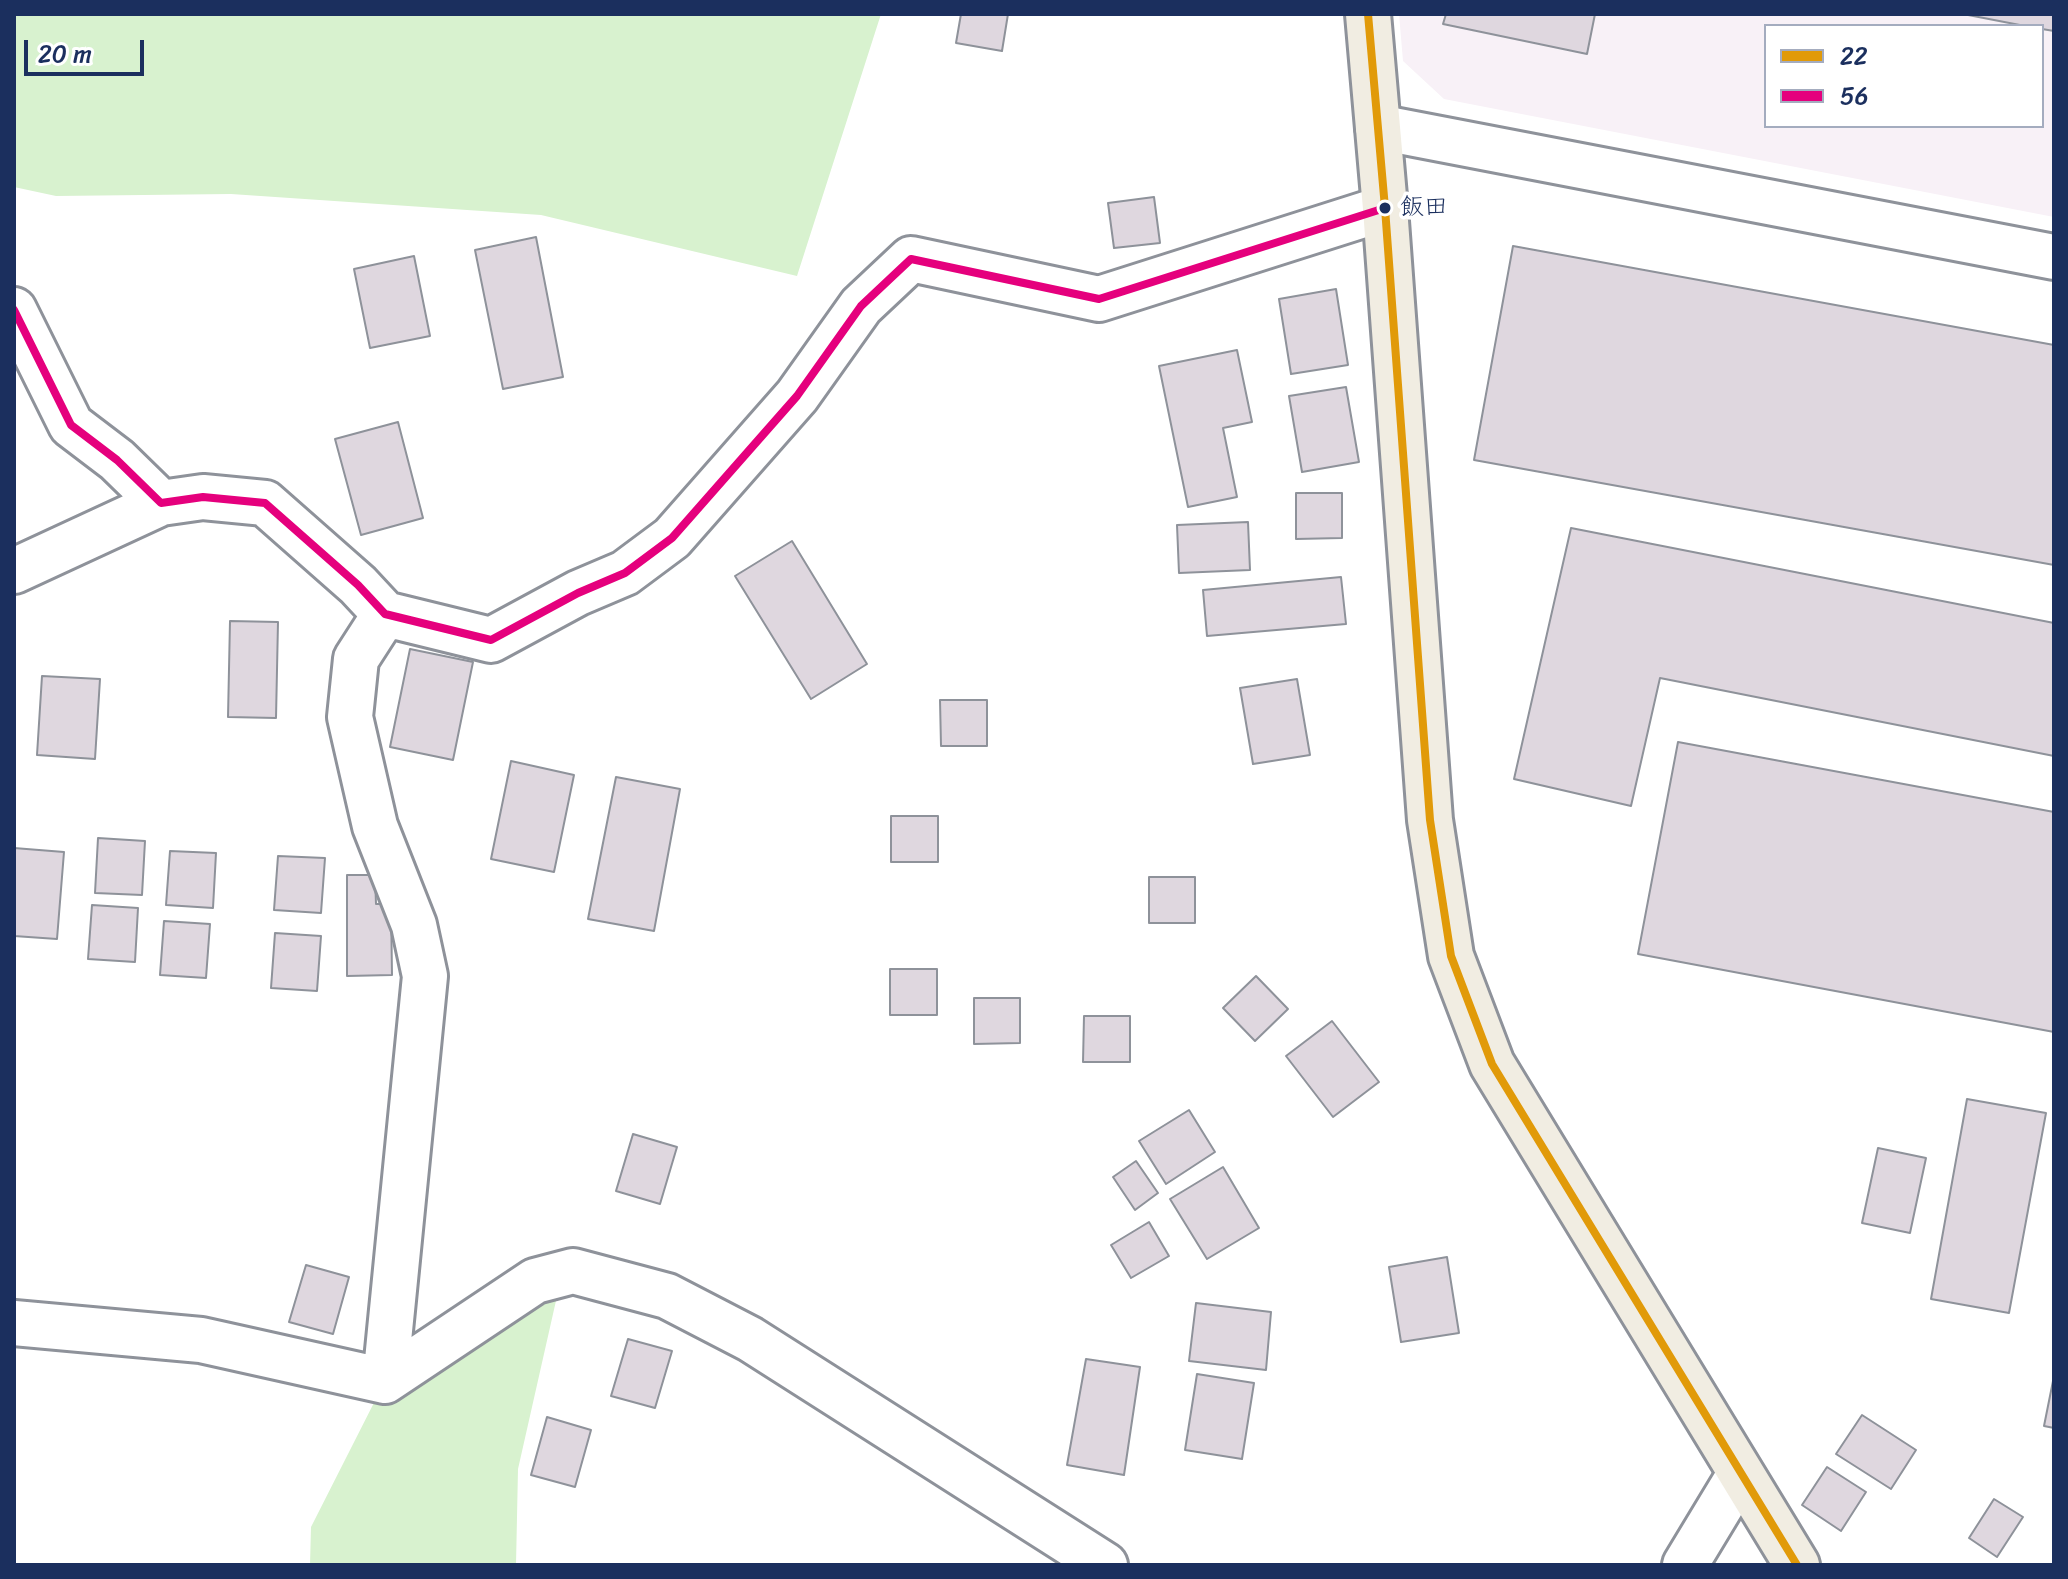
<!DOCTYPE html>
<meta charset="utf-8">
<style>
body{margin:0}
#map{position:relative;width:2068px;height:1579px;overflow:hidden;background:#fff;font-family:Sriracha,sans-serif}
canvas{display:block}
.frame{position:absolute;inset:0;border:16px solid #1b2f5e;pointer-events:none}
.legend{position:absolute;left:1764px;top:24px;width:280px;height:104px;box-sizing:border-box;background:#fff;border:2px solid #a4acbf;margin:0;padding:10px 14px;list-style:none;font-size:24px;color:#1b2f5e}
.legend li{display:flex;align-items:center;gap:16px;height:40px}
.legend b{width:40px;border:2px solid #a4acbf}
.scale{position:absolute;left:24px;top:40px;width:120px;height:36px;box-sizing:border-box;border:4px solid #1b2f5e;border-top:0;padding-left:10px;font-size:24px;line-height:28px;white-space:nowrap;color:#1b2f5e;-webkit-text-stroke:6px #fff;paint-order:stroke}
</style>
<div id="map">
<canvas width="2068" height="1579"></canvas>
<div class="frame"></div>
<ul class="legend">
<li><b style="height:10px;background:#e19a09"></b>22</li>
<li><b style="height:10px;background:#e5007d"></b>56</li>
</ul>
<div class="scale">20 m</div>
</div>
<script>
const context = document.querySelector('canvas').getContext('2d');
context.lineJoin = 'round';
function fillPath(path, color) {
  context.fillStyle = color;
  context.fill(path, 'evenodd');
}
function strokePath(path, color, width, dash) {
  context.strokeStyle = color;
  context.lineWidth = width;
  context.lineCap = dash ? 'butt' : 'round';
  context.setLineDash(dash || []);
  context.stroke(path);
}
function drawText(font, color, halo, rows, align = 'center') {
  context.font = font + ' Sriracha,"Klee One",sans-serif';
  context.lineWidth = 7;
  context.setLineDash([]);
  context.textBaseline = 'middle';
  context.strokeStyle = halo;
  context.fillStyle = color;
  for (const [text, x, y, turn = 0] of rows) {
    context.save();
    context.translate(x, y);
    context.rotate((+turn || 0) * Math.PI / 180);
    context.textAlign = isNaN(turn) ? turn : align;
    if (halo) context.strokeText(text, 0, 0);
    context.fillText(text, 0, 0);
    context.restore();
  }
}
fillPath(new Path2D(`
 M1399 14H2054V217L1444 99 1403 61ZM1766 26H2042V126H1766Z`), '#f8f1f7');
fillPath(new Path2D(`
 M14 14H881L797 276 541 215 231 194 56 196 14 187Z
 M560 1283 518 1469 516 1565H310L311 1527 385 1381Z`), '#d8f2cf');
const building = new Path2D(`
 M961 14H1008L1002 51 956 43Z
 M1446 14H1595L1587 54 1443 24Z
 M1963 14H2054V31L2042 29V26H2025Z
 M1154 197 1160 243 1114 248 1108 203Z
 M536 237 563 377 503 389 475 250Z
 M1513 246 2054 345V565L1474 460Z
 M414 256 430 336 370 348 354 269Z
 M1336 289 1348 365 1291 374 1279 299Z
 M1237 350 1252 422 1223 428 1237 497 1188 507 1159 366Z
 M1346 387 1359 462 1302 472 1289 396Z
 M398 422 423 518 361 535 335 439Z
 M1296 493H1342V538L1296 539Z
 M1248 522 1250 570 1179 573 1177 525Z
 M1571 528 2054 623V756L1660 678 1631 806 1514 779Z
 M792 541 867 664 811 699 735 576Z
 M1341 577 1346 624 1207 636 1203 590Z
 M230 621 278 622 276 718 228 717Z
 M410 649 473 662 453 760 390 747Z
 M42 676 100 679 95 759 37 755Z
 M1297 679 1310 755 1253 764 1240 688Z
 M940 700H987V746H941Z
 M1678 742 2054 812V1032L1638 954Z
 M511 761 574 775 554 872 491 859Z
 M616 777 680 789 654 931 588 919Z
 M891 816H938V862H891Z
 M98 838 145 841 142 895 95 893Z
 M14 848 64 852 57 939 14 936Z
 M170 851 216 853 213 908 166 905Z
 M278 856 325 858 321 913 274 910Z
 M347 875H375L376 904H391L392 975 347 976Z
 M1149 877H1195V923H1149Z
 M92 905 138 908 135 962 88 959Z
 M164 921 210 924 206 978 160 975Z
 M275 933 321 936 317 991 271 988Z
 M890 969H937V1015H890Z
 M1256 976 1288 1009 1255 1041 1223 1008Z
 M974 998H1020V1043L974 1044Z
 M1084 1016H1130V1062H1083Z
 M1332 1021 1379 1082 1333 1117 1286 1056Z
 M1967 1099 2046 1113 2009 1313 1931 1299Z
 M1189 1110 1215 1152 1166 1184 1139 1141Z
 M633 1134 677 1147 660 1204 616 1191Z
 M1878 1148 1926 1158 1910 1233 1862 1223Z
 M1136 1161 1158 1193 1135 1210 1113 1177Z
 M1223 1167 1259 1228 1207 1259 1170 1199Z
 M1149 1222 1169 1256 1131 1278 1111 1245Z
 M1447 1257 1459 1333 1401 1342 1389 1267Z
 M306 1265 349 1277 333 1334 289 1322Z
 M1196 1303 1271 1312 1266 1370 1189 1361Z
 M628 1339 672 1351 655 1408 611 1396Z
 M1086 1359 1140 1367 1124 1475 1067 1465Z
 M1197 1374 1254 1383 1242 1459 1185 1450Z
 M2054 1376V1428L2044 1426Z
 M1862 1415 1916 1450 1891 1489 1836 1454Z
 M547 1417 591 1430 575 1487 531 1475Z
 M1827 1467 1866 1492 1841 1531 1802 1505Z
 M1994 1499 2023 1517 1997 1557 1969 1538Z`);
fillPath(building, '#dfd7df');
strokePath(building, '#8e929a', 2);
const minor = new Path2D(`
 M1378 127 2054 257
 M14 310 71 425 117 460 161 503 203 497 265 503 358 585 385 614 491 640 578 593 625 573 672 538 797 396 861 306 911 259 1099 299 1385 208
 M14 571 161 503
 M14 1323 201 1340 385 1381 535 1281 573 1271 667 1296 750 1339 1105 1565
 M385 1381 425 976 414 925 375 826 350 717 356 659 385 614
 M1685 1565 1740 1474`);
const major = new Path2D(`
 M1368 14 1385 208 1430 820 1451 956 1492 1064 1797 1565`);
strokePath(minor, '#8e929a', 50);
strokePath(major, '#8e929a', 50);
strokePath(minor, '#fff', 44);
strokePath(major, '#f1ede2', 44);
strokePath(new Path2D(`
 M1368 14 1385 208 1430 820 1451 956 1492 1064 1797 1565`), '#e19a09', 8);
strokePath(new Path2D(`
 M14 310 71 425 117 460 161 503 203 497 265 503 358 585 385 614 491 640 578 593 625 573 672 538 797 396 861 306 911 259 1099 299 1385 208`), '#e5007d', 8);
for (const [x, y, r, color] of [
 [1385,208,7,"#1b2f5e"]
]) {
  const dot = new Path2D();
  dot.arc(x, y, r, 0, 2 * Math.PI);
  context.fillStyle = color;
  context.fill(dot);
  strokePath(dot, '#fff', 3);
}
drawText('24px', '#1b2f5e', '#fff', [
 ["飯田",1400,208]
], 'left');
</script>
